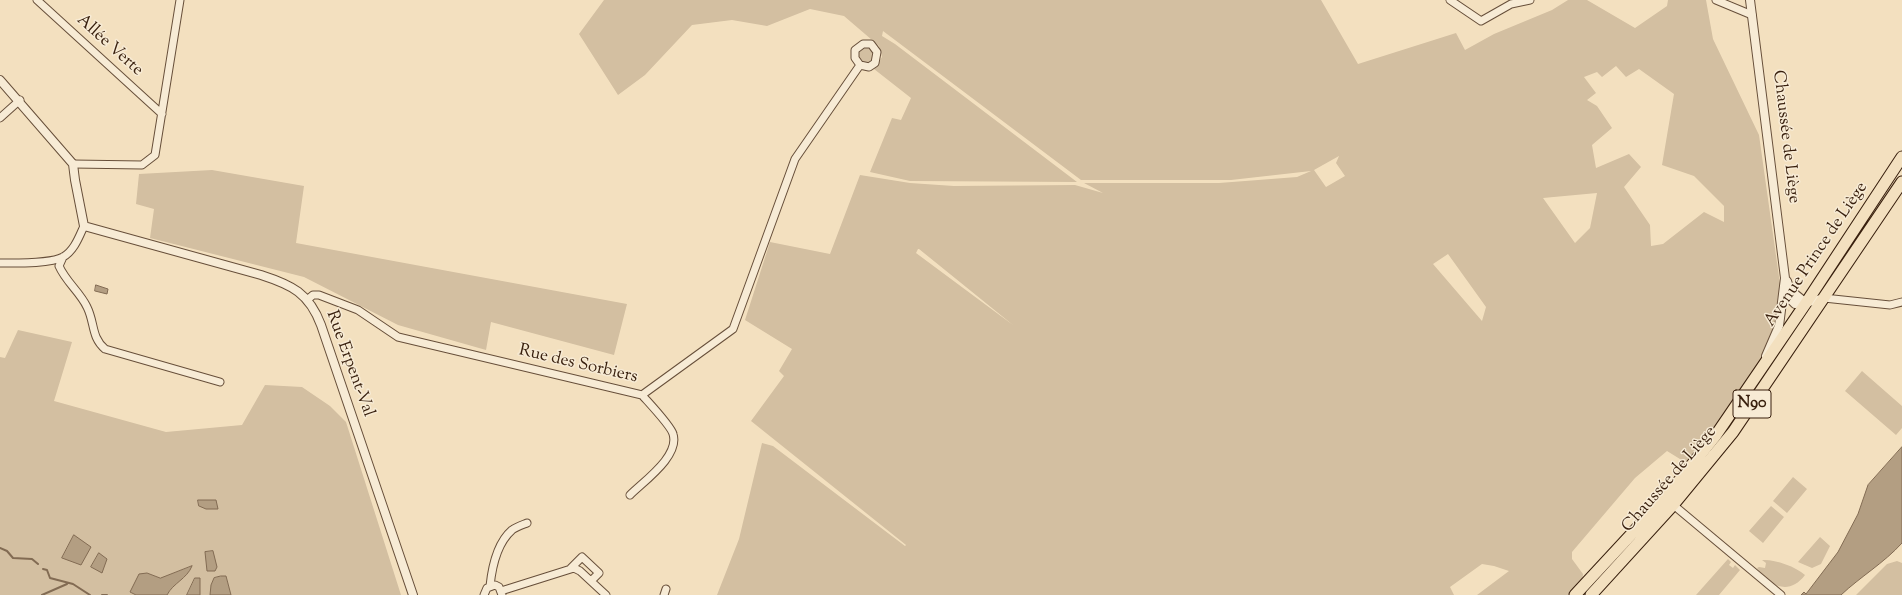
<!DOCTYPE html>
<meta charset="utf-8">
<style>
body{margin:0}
canvas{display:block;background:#f3e0bf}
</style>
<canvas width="1902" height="595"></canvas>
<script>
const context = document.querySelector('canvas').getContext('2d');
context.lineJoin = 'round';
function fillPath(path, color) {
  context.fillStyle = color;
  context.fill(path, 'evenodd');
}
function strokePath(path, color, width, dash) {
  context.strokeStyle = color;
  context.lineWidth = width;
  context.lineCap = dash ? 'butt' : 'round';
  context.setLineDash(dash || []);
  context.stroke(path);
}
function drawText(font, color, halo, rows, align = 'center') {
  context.font = font + ' "Sorts Mill Goudy",serif';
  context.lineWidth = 3;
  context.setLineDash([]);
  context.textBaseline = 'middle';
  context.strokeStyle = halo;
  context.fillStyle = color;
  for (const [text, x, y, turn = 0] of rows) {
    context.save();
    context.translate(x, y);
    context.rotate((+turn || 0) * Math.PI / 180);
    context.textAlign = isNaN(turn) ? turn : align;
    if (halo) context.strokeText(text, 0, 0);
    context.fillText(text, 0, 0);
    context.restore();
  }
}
fillPath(new Path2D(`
 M604 0H1321L1358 64 1456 33 1465 50 1494 34 1552 10 1568 0H1587L1635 28 1667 6 1668 0H1706L1713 39 1759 135 1780 284 1772 333 1755 372 1688 464 1667 451 1635 478 1572 552V559L1583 574 1582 584 1572 595H1477L1509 571 1494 566 1482 564 1450 587 1454 595H717L739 539 762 443 773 446 905 546 906 545 751 421 784 376 779 371 792 349 745 320 770 242 830 254 860 175 910 183 954 186 1075 185 1103 193 1084 183H1219L1297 177 1311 171 1231 180H1081L883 31 882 36 895 44 1077 182 910 181 870 172 892 118 901 120 911 98 874 69 882 57 879 46 844 16 810 9 767 26 732 20 692 25 645 75 618 95 579 34ZM1616 66 1626 77 1639 69 1674 94 1662 165 1694 176 1724 206V222L1704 212 1663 244 1651 246 1650 225 1624 187 1641 167 1629 154 1596 168 1592 145 1612 128 1597 106 1587 100 1596 93 1584 77 1597 72 1602 77ZM1339 156 1336 163 1345 176 1326 187 1314 170ZM1597 193 1590 228 1575 243 1543 198ZM918 249H919L1013 325 916 253ZM1448 254 1486 307 1482 321 1433 264Z
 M858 55a8 8 0 1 1 16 0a8 8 0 1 1-16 0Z
 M212 170 304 186 296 243 627 304 614 355 491 322 486 350 398 325 304 277 150 238 154 209 136 204 139 174Z
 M18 330 72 342 54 401 166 432 242 425 265 385 302 387 330 406 346 422 401 595H231L226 576 214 578 211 585 210 595H200V578H195L187 595H167C173 583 188 579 191 566L160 578 147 573 130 592 136 595H0V357L5 358Z
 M1862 371 1902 406V428L1896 435 1845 391Z
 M1793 477 1807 489 1787 513 1773 501Z
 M1771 506 1784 517 1763 543 1749 531Z
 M1820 537 1830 546 1821 564 1812 568 1798 562Z
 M1728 559 1731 562 1729 565 1733 568 1735 565 1740 570 1719 595H1696Z
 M1762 560C1774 559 1795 566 1805 575 1790 595 1771 588 1757 568L1759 567 1765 568 1766 563Z
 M1897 561 1902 563V595H1856L1887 564Z`), '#d3bfa1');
const water = new Path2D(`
 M96 285 108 289 107 294 95 291Z
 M1902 447V543C1884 563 1860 577 1841 595H1801L1804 592 1806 594 1838 552 1858 514 1868 485Z
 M198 500H216L218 509H206L199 506Z
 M74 535 91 547 81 565 62 558Z
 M213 551 217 567 215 571H207L205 552Z
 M99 553 107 559 102 573 91 567Z
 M192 566C187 579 173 583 167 595H136L130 592 139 574 147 573 160 578Z
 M221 576H226L231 595H210L211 585 214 578Z
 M195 578H200V595H187Z`);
fillPath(water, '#b39e82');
strokePath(water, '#826b53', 1);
strokePath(new Path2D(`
 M0 548 7 551 13 558 32 559 38 564
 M43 569 47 570 50 578 73 584 90 595
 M42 595 67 584
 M102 595H107`), '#826b53', 2);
const minor = new Path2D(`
 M37 0 162 114
 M1450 0 1481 21 1511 4 1530 0
 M1716 0 1752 15
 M0 118 20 100
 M73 164 142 165 155 155 180 0
 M63 257 59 266C66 282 80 292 87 307 95 323 91 337 105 349L220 382
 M0 263C15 263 50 264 63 257 74 251 79 237 84 226
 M1824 298 1890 305 1902 302
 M307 300 313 295H319L358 310 398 337 642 395 733 329 795 159 860 65 869 67 875 63 877 52 871 44H863L855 50V58L860 65
 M630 495C644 481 680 456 673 434 671 426 649 403 642 395
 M1671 503 1781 595
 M571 568 582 557 599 573 591 581
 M490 586C492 567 497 543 512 530 516 527 522 525 527 523
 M501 591 574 568 580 571 606 595
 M484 595 487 588 495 585 499 587 502 595
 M664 595 666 589`);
const tertiary = new Path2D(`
 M1750 0 1785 278 1779 326 1766 356
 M0 80 73 164 75 180 84 226 261 275C292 285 309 293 321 325L413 595
 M1787 281 1790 290 1806 303
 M1784 290 1790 299 1795 304 1806 303 1824 298`);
const primary = new Path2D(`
 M1575 595 1665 498 1716 435 1806 303 1902 157
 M1591 595 1673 505 1733 432 1902 182`);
strokePath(minor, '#674f3a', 9);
strokePath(tertiary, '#674f3a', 10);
strokePath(primary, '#381f0d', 13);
strokePath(minor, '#f7ebd5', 7);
strokePath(tertiary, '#f7ebd5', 8);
strokePath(primary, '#f3e0bf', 11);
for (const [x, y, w] of [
 [1752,404,38]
]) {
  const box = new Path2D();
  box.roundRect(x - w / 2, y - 14, w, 28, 3);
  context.fillStyle = '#f7ebd5';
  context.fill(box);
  strokePath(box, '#381f0d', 1);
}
drawText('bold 16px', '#381f0d', null, [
 ["N90",1752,404]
]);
drawText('17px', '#381f0d', '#f7ebd5', [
 ["Allée Verte",109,46,42],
 ["Chaussée de Liège",1785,137,83],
 ["Avenue Prince de Liège",1817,255,-56],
 ["Rue Erpent-Val",349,364,70],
 ["Rue des Sorbiers",578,365,13],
 ["Chaussée de Liège",1670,480,-49]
]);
</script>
